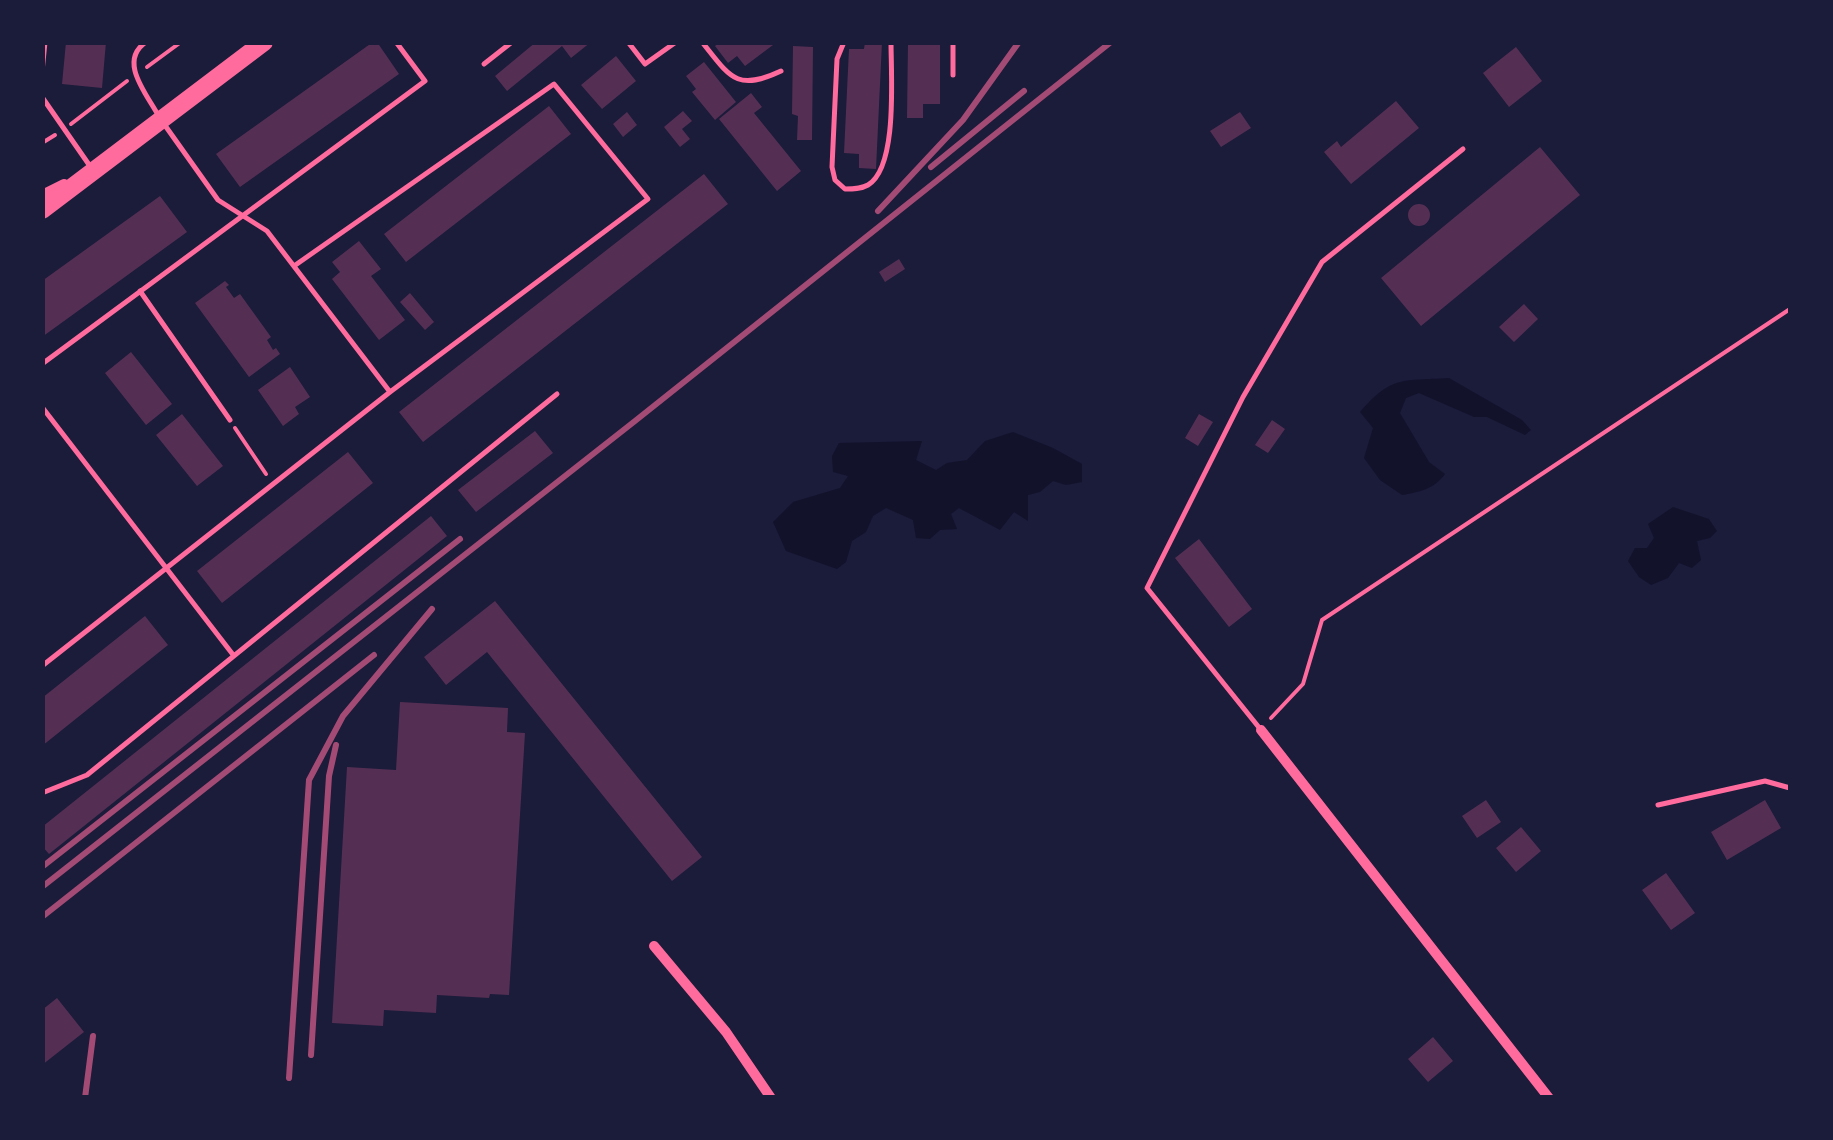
<!DOCTYPE html>
<style>
body{margin:0}
#map{position:relative;width:1833px;height:1140px;overflow:hidden;background:#1b1b3a;font-family:Inter,sans-serif}
canvas{display:block}
.frame{position:absolute;inset:0;border:45px solid #1b1b3a;pointer-events:none}
</style>
<div id="map">
<canvas width="1833" height="1140"></canvas>
<div class="frame"></div>
</div>
<script>
const context = document.querySelector('canvas').getContext('2d');
context.lineJoin = 'round';
function fillPath(path, color) {
  context.fillStyle = color;
  context.fill(path, 'evenodd');
}
function strokePath(path, color, width, dash) {
  context.strokeStyle = color;
  context.lineWidth = width;
  context.lineCap = dash ? 'butt' : 'round';
  context.setLineDash(dash || []);
  context.stroke(path);
}
fillPath(new Path2D(`
 M1449 378 1522 420 1531 430 1525 435 1487 417H1474L1419 393 1406 398 1400 413 1429 462 1445 474C1434 489 1420 492 1402 495L1380 480 1364 458 1373 428 1360 412C1392 375 1403 381 1449 378Z
 M1013 432 1053 448 1082 464V482L1066 485 1053 481 1040 492 1028 495V521L1014 512 1000 530 959 508 951 514 957 529 940 530 930 539 916 538 913 520 886 508 873 516 866 532 852 541 846 562 837 569 786 551 773 522 793 502 840 488 848 476 833 472 832 456 839 443 922 441 916 460 936 470 947 463 967 460 985 441Z
 M1673 507 1709 519 1717 531 1710 538 1697 541 1701 560 1692 568 1679 563 1668 578 1651 585 1639 577 1628 561 1635 548H1647L1654 538 1648 524Z`), '#12122b');
fillPath(new Path2D(`
 M66 42H106L102 88 62 84Z
 M373 42H377L399 74 240 187 216 154Z
 M536 42H591L571 58 562 46 507 91 495 76Z
 M720 42H777L745 66 737 56 728 63 715 46Z
 M865 42H882L876 169 859 168V154L844 153 849 49H864Z
 M908 42H940V104H923V118H907Z
 M793 46 813 47 812 140H797L798 116 792 114Z
 M1516 47 1542 81 1509 107 1483 73Z
 M616 56 636 81 602 109 581 85Z
 M704 62 736 102 715 120 692 92 696 89 686 76Z
 M751 93 762 107 754 113 801 171 777 191 719 119Z
 M1396 101 1419 128 1351 184 1324 152 1337 141 1341 147Z
 M549 106 571 134 406 262 384 234Z
 M683 111 692 121 682 129 690 139 680 147 664 127Z
 M627 112 637 125 623 137 613 124Z
 M1240 112 1251 128 1221 147 1210 131Z
 M1540 147 1580 195 1421 326 1381 278Z
 M704 174 728 204 423 442 399 412Z
 M160 196 187 232 42 337V281Z
 M1408 215a11 11 0 1 1 22 0a11 11 0 1 1-22 0Z
 M359 241 381 269 371 276 405 320 379 340 332 279 340 272 332 262Z
 M899 259 905 269 885 282 879 272Z
 M225 281 229 285 226 287 234 298 240 294 271 337 267 340 273 350 276 348 280 354 249 377 195 303Z
 M410 293 434 322 425 330 400 302Z
 M1524 304 1538 319 1514 342 1499 327Z
 M131 352 172 404 146 425 105 373Z
 M290 367 310 397 295 407 299 414 283 426 258 390Z
 M182 414 223 466 197 486 156 435Z
 M1199 414 1213 422 1198 446 1185 438Z
 M1272 420 1285 429 1268 453 1255 445Z
 M535 431 553 453 476 512 458 490Z
 M348 452 373 483 222 603 197 571Z
 M431 516 447 536 49 854 42 846V827Z
 M1199 539 1252 609 1229 627 1175 558Z
 M495 601 702 857 672 881 487 652 446 685 424 657Z
 M145 616 168 645 42 746V698Z
 M400 702 508 708 507 732 525 733 509 995 490 994 489 998 437 995 436 1013 384 1010 383 1026 332 1023 347 767 396 770Z
 M1486 800 1501 822 1477 838 1462 816Z
 M1765 800 1781 828 1727 860 1711 832Z
 M1521 827 1541 851 1516 872 1496 848Z
 M1666 873 1695 913 1671 930 1642 890Z
 M57 998 84 1032 42 1065V1010Z
 M1433 1037 1453 1061 1428 1082 1408 1059Z`), '#542f53');
strokePath(new Path2D(`
 M147 67 181 42
 M71 124 127 81
 M42 143 55 135
 M235 428 266 474
 M1271 718 1303 684 1322 620 1790 309`), '#ff6b9d', 4);
strokePath(new Path2D(`
 M146 42C118 61 146 93 158 115
 M628 42 645 64 676 42
 M702 42C730 77 736 92 781 71
 M844 42 837 59 832 167 835 180 845 189C853 189 861 189 868 185 898 167 891 76 891 42
 M484 64 512 42
 M42 72 45 42
 M953 75V42
 M42 97 92 169
 M294 266 554 84 648 199 390 392
 M140 291 230 420
 M42 364 425 81 396 42
 M42 407 234 656
 M42 666 390 392 267 231 218 200 164 124
 M1261 730 1147 588 1243 397 1322 262 1463 149
 M42 793 87 775 557 394
 M1658 805 1765 781 1790 788`), '#ff6b9d', 5);
strokePath(new Path2D(`
 M1261 730 1549 1098
 M654 946 726 1032 771 1098`), '#ff6b9d', 10);
strokePath(new Path2D(`
 M42 196 64 185`), '#ff6b9d', 12);
strokePath(new Path2D(`
 M42 210 264 42`), '#ff6b9d', 18);
strokePath(new Path2D(`
 M931 167 1024 91
 M878 211 963 120 1019 42
 M42 867 460 539
 M42 887 635 421 1111 42
 M42 917 374 655
 M311 1055 329 776 336 745
 M289 1078 309 780 343 716 432 609
 M85 1098 93 1036`), '#a44b75', 6);
</script>
